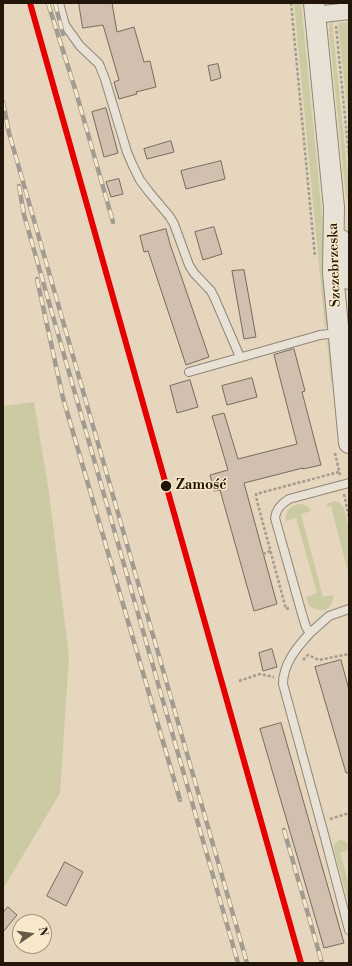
<!DOCTYPE html>
<meta charset="utf-8">
<style>
body{margin:0}
#map{position:relative;width:352px;height:966px;overflow:hidden;background:#e5d6bd;font-family:"Libre Bodoni",serif}
canvas{display:block}
.frame{position:absolute;inset:0;border:4px solid #211609;pointer-events:none}
.north{position:absolute;left:12px;top:914px;width:40px;height:40px;box-sizing:border-box;background:#f8e8ca;border:1px solid #a2947d;border-radius:50%;rotate:77deg;font-size:11px;font-weight:700;line-height:16px;text-align:center;color:#211609}
.north::after{content:'';display:block;margin:auto;width:14px;height:18px;background:#665948;clip-path:polygon(50% 0,100% 100%,50% 72%,0 100%)}
</style>
<div id="map">
<canvas width="352" height="966"></canvas>
<div class="frame"></div>
<div class="north">N</div>
</div>
<script>
const context = document.querySelector('canvas').getContext('2d');
context.lineJoin = 'round';
function fillPath(path, color) {
  context.fillStyle = color;
  context.fill(path, 'evenodd');
}
function strokePath(path, color, width, dash) {
  context.strokeStyle = color;
  context.lineWidth = width;
  context.lineCap = dash ? 'butt' : 'round';
  context.setLineDash(dash || []);
  context.stroke(path);
}
function drawText(font, color, halo, rows, align = 'center') {
  context.font = font + ' "Libre Bodoni",serif';
  context.lineWidth = 3;
  context.setLineDash([]);
  context.textBaseline = 'middle';
  context.strokeStyle = halo;
  context.fillStyle = color;
  for (const [text, x, y, turn = 0] of rows) {
    context.save();
    context.translate(x, y);
    context.rotate((+turn || 0) * Math.PI / 180);
    context.textAlign = isNaN(turn) ? turn : align;
    if (halo) context.strokeText(text, 0, 0);
    context.fillText(text, 0, 0);
    context.restore();
  }
}
fillPath(new Path2D(`
 M294 3H301L323 225 329 324 325 328Z
 M332 21 349 187V200L346 197 329 29 330 23Z
 M349 22V125L338 23Z
 M327 341C337 347 333 371 333 382H331Z
 M34 402 49 492 69 657 60 793 3 889V406Z
 M334 501 340 503 344 508 349 530V576L331 506 327 507 326 506 329 503Z
 M299 504C305 504 308 506 311 511L301 514 323 597 333 595C335 609 320 615 310 606 308 603 307 600 306 597L317 593 296 518 285 521C287 510 288 507 299 504Z
 M339 840 345 841C348 843 349 847 347 851L340 853 349 885V905L334 849V845Z`), '#cccaa3');
const building = new Path2D(`
 M79 3H112L117 32 134 27 144 62 150 61 156 87 136 92 137 94 119 99 114 82 119 80 103 25 83 28Z
 M218 64 221 78 211 81 208 66Z
 M106 108 118 153 104 157 92 112Z
 M171 141 174 152 147 159 144 149Z
 M221 161 225 179 186 189 181 171Z
 M119 179 123 194 111 197 106 182Z
 M214 227 222 254 203 260 195 232Z
 M166 229 170 244 209 357 186 365 148 251 144 252 140 236Z
 M244 270 256 337 244 339 232 271Z
 M294 349 305 391 302 392 321 465 303 469V468L244 483 277 604 254 611 220 490 214 491 210 475 228 470 212 416 224 413 238 459 297 444 274 355Z
 M252 378 257 397 227 405 222 386Z
 M190 380 198 407 177 413 170 386Z
 M272 649 277 667 263 671 259 653Z
 M341 660 349 690V773H346L315 667Z
 M281 723 344 943 324 948 260 729Z
 M65 862 83 872 66 906 47 896Z
 M8 907 17 915 3 932V913Z`);
fillPath(building, '#d1bfaf');
strokePath(building, '#756c5e', 1);
const service = new Path2D(`
 M59 3 65 25 80 46 99 64 105 79 127 152 133 166 140 180 149 192 170 217 174 224 189 265 194 273 211 291 215 299 240 357
 M189 372 320 335 338 333
 M349 483 289 499C281 504 276 509 275 518L302 614 306 627 310 633 329 616 349 609
 M310 633C297 647 283 664 283 684L325 838 349 930`);
const minor = new Path2D(`
 M315 15 349 11`);
const tertiary = new Path2D(`
 M314 3 334 207 333 273 349 443
 M341 240 348 271 349 279`);
strokePath(service, '#908677', 10);
strokePath(minor, '#908677', 18);
strokePath(tertiary, '#908677', 22);
strokePath(new Path2D(`
 M291 3 315 257
 M336 26 349 157
 M335 453 340 475
 M344 494 349 517
 M263 554 270 551
 M289 608 286 609 257 501 256 494 339 472
 M303 660 308 655 319 660 349 654
 M239 681 260 674 274 677
 M330 819 349 813`), '#a29b91', 2.5, [3, 2]);
strokePath(service, '#e8e1d5', 8);
strokePath(minor, '#e8e1d5', 16);
strokePath(tertiary, '#e8e1d5', 20);
const rail = new Path2D(`
 M48 3 76 92 113 222
 M55 3 63 34
 M3 102 9 133 247 963
 M19 186 24 215 238 963
 M37 279 63 398 180 800
 M284 830 322 963`);
strokePath(rail, '#a29b91', 4.5);
strokePath(rail, '#f8e8ca', 3, [9]);
strokePath(new Path2D(`
 M30 3 301 963`), '#e50000', 6);
for (const [x, y, r, color] of [
 [166,486,6,"#211609"]
]) {
  const dot = new Path2D();
  dot.arc(x, y, r, 0, 2 * Math.PI);
  context.fillStyle = color;
  context.fill(dot);
  strokePath(dot, '#f8e8ca', 1.5);
}
drawText('14px', '#211609', '#f8e8ca', [
 ["Szczebrzeska",335,265,-92]
]);
drawText('bold 14px', '#211609', '#f8e8ca', [
 ["Zamość",176,486]
], 'left');
</script>
